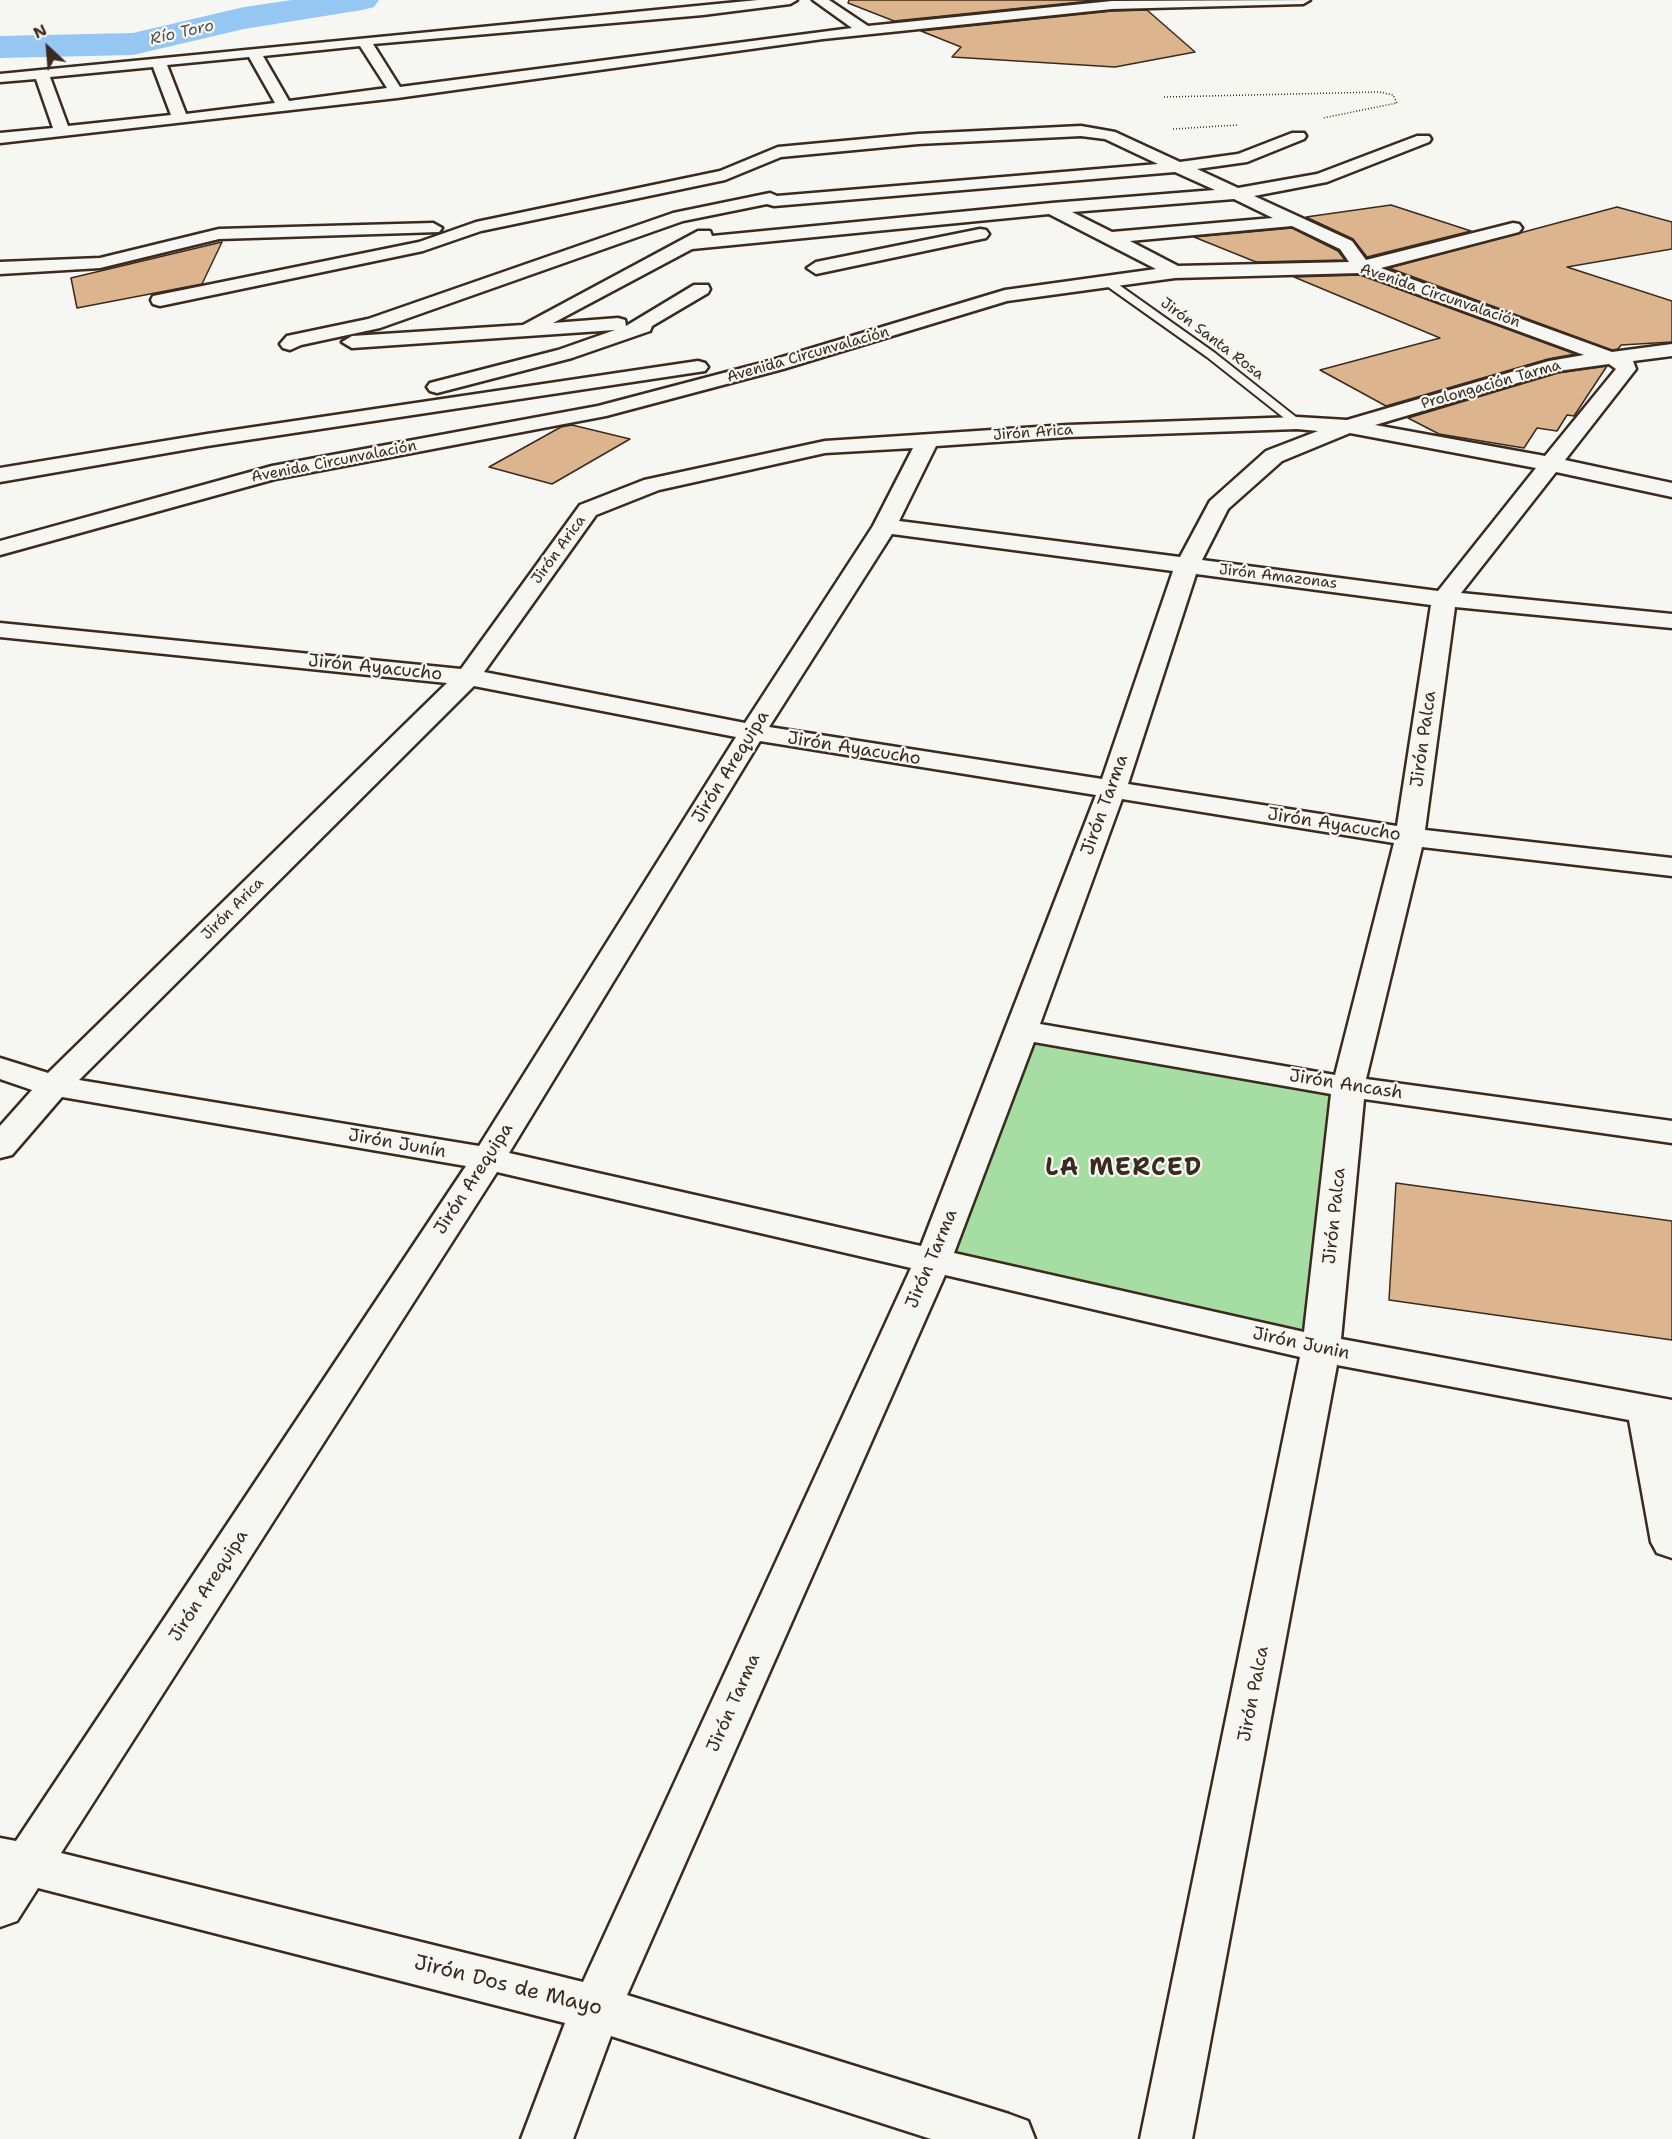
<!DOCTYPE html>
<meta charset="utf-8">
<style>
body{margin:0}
#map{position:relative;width:1672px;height:2139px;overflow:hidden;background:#f6f6f2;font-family:"Shantell Sans",sans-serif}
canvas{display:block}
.north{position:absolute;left:18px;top:18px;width:60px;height:60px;-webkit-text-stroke:4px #f6f6f2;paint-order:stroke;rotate:334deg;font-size:16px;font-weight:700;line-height:24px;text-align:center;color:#3b2a1e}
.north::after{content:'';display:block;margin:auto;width:21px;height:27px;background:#3b2a1e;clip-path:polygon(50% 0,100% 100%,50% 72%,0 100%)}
</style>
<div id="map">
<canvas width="1672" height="2139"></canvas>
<div class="north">N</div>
</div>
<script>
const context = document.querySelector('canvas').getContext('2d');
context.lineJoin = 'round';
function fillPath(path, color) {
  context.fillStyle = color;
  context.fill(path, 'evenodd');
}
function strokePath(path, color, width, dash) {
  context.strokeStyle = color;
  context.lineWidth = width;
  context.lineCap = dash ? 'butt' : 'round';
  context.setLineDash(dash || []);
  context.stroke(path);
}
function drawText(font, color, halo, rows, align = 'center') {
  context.font = font + ' "Shantell Sans",sans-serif';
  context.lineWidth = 4.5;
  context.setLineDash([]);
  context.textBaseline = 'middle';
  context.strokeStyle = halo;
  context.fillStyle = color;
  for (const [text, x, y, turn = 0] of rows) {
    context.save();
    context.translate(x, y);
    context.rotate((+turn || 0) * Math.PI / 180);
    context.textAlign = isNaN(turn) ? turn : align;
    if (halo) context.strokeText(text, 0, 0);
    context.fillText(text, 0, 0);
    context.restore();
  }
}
fillPath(new Path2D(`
 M1021 1030 1348 1087 1321 1349 932 1261Z`), '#a5dda2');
fillPath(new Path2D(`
 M292 0H379L374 7 362 10 244 29 133 55 0 58V36L133 33 244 7Z`), '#96c7f2');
const building = new Path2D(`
 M849 0H1100L894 21 848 3Z
 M1147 10 1195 52 1115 67 952 57 961 47 921 31 1112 11Z
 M1391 205 1471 231 1367 257 1353 239 1306 217Z
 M1617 207 1672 222V249L1567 267 1672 301V342L1621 345 1618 349 1612 350 1389 268Z
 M1292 228 1338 251 1345 260 1256 262 1194 237Z
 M222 242 202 284 77 308 71 278Z
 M1360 275 1575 354 1548 359 1386 406 1320 370 1440 338 1294 277Z
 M1607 366 1574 416 1567 415 1557 431 1537 428 1524 448 1439 434 1408 418 1558 373Z
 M572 425 630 439 552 484 489 467 561 427Z
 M1396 1183 1672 1221V1340L1389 1300Z`);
fillPath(building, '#dcb48d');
strokePath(building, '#3b2a1e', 1.5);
const lane = new Path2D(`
 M1104 280H1112L1215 353 1301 421V425H1293L1207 357 1104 284Z`);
const street = new Path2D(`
 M758 0H797L790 4 703 15 373 44 400 87 852 28 813 0H829L868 26 1112 1 1310 0 1303 4 1112 9 823 39 397 98 0 143V133L53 128 36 79 0 82V74ZM360 46 387 88 289 101 263 56ZM249 57 275 103 186 114 167 65ZM153 67 171 115 68 126 50 77Z
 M1081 126 1115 132 1180 162 1238 154 1292 133H1304L1306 136 1304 139 1247 162 1197 169 1238 188 1317 174 1417 136H1429L1431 139 1429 142 1327 182 1254 196 1352 241 1366 260 1513 223 1519 224 1522 228 1519 232 1381 268 1612 352 1672 344V356L1633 361 1636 369 1565 460 1672 483V497L1556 472 1461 593 1672 614V628L1455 607 1425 830 1672 858V876L1422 847 1366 1079 1672 1121V1143L1364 1099 1341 1339 1672 1400V1558L1657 1553 1651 1542 1629 1420 1337 1365 1192 2139H1140L1300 1357 945 1275 627 1995 1009 2114 1028 2121 1035 2139H931L611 2036 573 2139H521L565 2023 38 1888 17 1921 0 1927V1838L16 1841 466 1166 62 1097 12 1155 0 1158V1126L32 1090 0 1079V1058L48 1073 447 683 0 637V623L461 669 580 505 644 480 825 441 1068 425 1297 417 1347 420 1549 361 1584 355 1360 273 1175 278 1007 301 783 369 606 416 275 479 0 555V541L272 466 598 406 769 361 1005 290 1156 269 1049 214 692 249 553 323 618 318 625 320 626 326 694 285H708L710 289 708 293 652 326 650 331 572 358 437 393 430 391 427 387 430 383 558 350 615 330 352 348 342 342 352 336 523 325 698 231H710L712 236 1052 203 1215 190 1175 172 774 206 767 204 683 221 380 328 301 345 290 350 283 348 280 344 287 336 368 319 673 213 770 193 777 196 1158 164 1105 139 1081 136 918 144 781 157 725 180 481 231 423 251 160 306 153 304 151 300 153 296 419 242 476 222 720 171 778 147 918 134ZM1234 199 1273 218 1112 232 1072 212ZM1292 226 1340 249 1349 262 1178 266 1130 241ZM1609 364 1616 369 1545 456 1375 425 1558 371ZM1297 429 1318 431 1266 451 1210 501 1180 557 899 521 936 446 1068 437ZM1350 433 1536 468 1438 591 1202 560 1228 509 1282 461ZM913 448 873 526 745 723 484 672 596 515 659 490 825 453ZM892 534 1173 571 1102 779 769 727ZM1196 574 1431 605 1397 826 1128 784ZM474 686 736 737 479 1146 79 1080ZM760 741 1096 795 921 1246 509 1153ZM1122 799 1394 843 1335 1075 1040 1024ZM1034 1042 1331 1094 1304 1332 954 1253ZM497 1172 911 1268 583 1982 61 1853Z
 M433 223 442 228 439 232 219 239 100 268 0 274V262L100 258 219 229Z
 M980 229 986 230 989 234 986 238 816 274 807 268 816 262Z
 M698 361 705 363 708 367 705 371 207 446 0 482V468L207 434Z`);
strokePath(lane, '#3b2a1e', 4);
strokePath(street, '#3b2a1e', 5);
strokePath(new Path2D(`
 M1164 97 1379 92 1393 95 1397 103 1323 118
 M1173 129 1238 125`), '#3b2a1e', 1.5, [1, 2]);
fillPath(lane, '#f6f6f2');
fillPath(street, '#f6f6f2');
drawText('15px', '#3b2a1e', '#f6f6f2', [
 ["Avenida Circunvalación",1440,296,19],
 ["Jirón Santa Rosa",1212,339,37],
 ["Avenida Circunvalación",808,355,-16],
 ["Prolongación Tarma",1491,385,-16],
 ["Jirón Arica",1033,433,-4],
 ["Avenida Circunvalación",334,462,-11],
 ["Jirón Arica",559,550,-54],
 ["Jirón Amazonas",1278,577,7],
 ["Jirón Arica",233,909,-45]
]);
drawText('italic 16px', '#525153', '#f6f6f2', [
 ["Río Toro",182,33,-13]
]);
drawText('18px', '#3b2a1e', '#f6f6f2', [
 ["Jirón Ayacucho",375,668,6],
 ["Jirón Palca",1424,739,-82],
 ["Jirón Ayacucho",854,749,9],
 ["Jirón Arequipa",731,767,-58],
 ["Jirón Tarma",1105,805,-70],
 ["Jirón Ayacucho",1334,825,9],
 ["Jirón Ancash",1346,1085,9],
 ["Jirón Junín",397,1144,10],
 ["Jirón Arequipa",474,1179,-57],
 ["Jirón Palca",1335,1216,-84],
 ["Jirón Tarma",932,1259,-67],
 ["Jirón Junin",1301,1344,12],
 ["Jirón Arequipa",209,1586,-57],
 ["Jirón Palca",1254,1694,-79],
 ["Jirón Tarma",734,1703,-66]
]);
drawText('21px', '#3b2a1e', '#f6f6f2', [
 ["Jirón Dos de Mayo",508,1986,14]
]);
context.letterSpacing = '1.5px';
drawText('bold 24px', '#3b2a1e', '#f6f6f2', [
 ["LA MERCED",1124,1169]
]);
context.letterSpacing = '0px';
</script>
